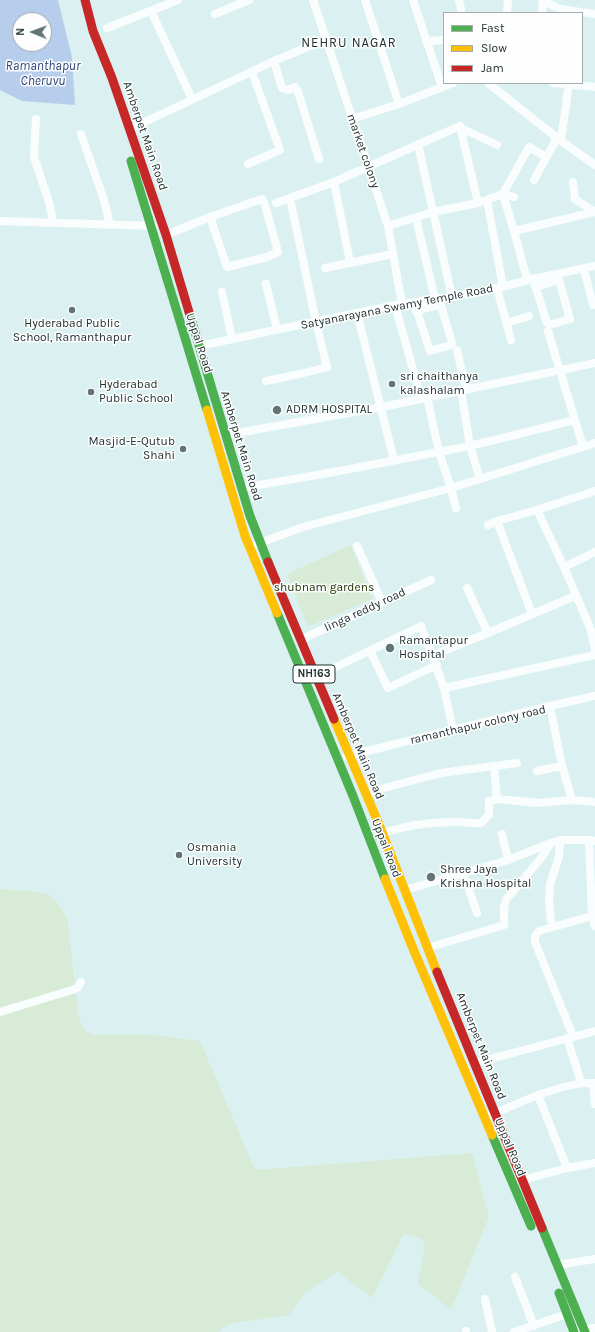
<!DOCTYPE html>
<style>
body{margin:0}
#map{position:relative;width:595px;height:1332px;overflow:hidden;background:#dbf1f1;font-family:Karla,sans-serif}
canvas{display:block}
.legend{position:absolute;left:443px;top:12px;width:140px;height:72px;box-sizing:border-box;background:#fefefe;border:1px solid #a6acac;margin:0;padding:5px 7px;list-style:none;font-size:12px;color:#213030}
.legend li{display:flex;align-items:center;gap:8px;height:20px}
.legend b{width:20px;border:1px solid #a6acac}
.north{position:absolute;left:12px;top:12px;width:40px;height:40px;box-sizing:border-box;background:#fefefe;border:1px solid #a6acac;border-radius:50%;rotate:271deg;font-size:11px;font-weight:700;line-height:16px;text-align:center;color:#213030}
.north::after{content:'';display:block;margin:auto;width:14px;height:18px;background:#627474;clip-path:polygon(50% 0,100% 100%,50% 72%,0 100%)}
</style>
<div id="map">
<canvas width="595" height="1332"></canvas>
<ul class="legend">
<li><b style="height:5px;background:#4caf50"></b>Fast</li>
<li><b style="height:5px;background:#ffc107"></b>Slow</li>
<li><b style="height:5px;background:#c62828"></b>Jam</li>
</ul>
<div class="north">N</div>
</div>
<script>
const context = document.querySelector('canvas').getContext('2d');
context.lineJoin = 'round';
function fillPath(path, color) {
  context.fillStyle = color;
  context.fill(path, 'evenodd');
}
function strokePath(path, color, width, dash) {
  context.strokeStyle = color;
  context.lineWidth = width;
  context.lineCap = dash ? 'butt' : 'round';
  context.setLineDash(dash || []);
  context.stroke(path);
}
function drawText(font, color, halo, rows, align = 'center') {
  context.font = font + ' Karla,sans-serif';
  context.lineWidth = 3;
  context.setLineDash([]);
  context.textBaseline = 'middle';
  context.strokeStyle = halo;
  context.fillStyle = color;
  for (const [text, x, y, turn = 0] of rows) {
    context.save();
    context.translate(x, y);
    context.rotate((+turn || 0) * Math.PI / 180);
    context.textAlign = isNaN(turn) ? turn : align;
    if (halo) context.strokeText(text, 0, 0);
    context.fillText(text, 0, 0);
    context.restore();
  }
}
fillPath(new Path2D(`
 M351 545 372 599 308 627 287 574Z
 M0 889 37 892 50 895 59 905 67 918 78 1011C81 1024 82 1032 96 1035H154L200 1041 255 1170 472 1153 489 1217 451 1310 418 1284 425 1244 420 1238 404 1234 372 1298 337 1272 306 1292 289 1315 229 1324 218 1332H0Z`), '#d7ebd6');
fillPath(new Path2D(`
 M0 0H58L72 57 75 105 22 101 0 90ZM20 20H44V44H20Z`), '#b7cdec');
strokePath(new Path2D(`
 M313 0 388 226 402 304
 M365 0 399 104
 M413 0 442 87
 M459 0 461 9
 M542 0 560 9 595 14
 M151 11 192 99
 M507 13 508 0
 M542 13 543 0
 M215 14 249 0
 M107 28 178 0
 M426 41 444 40
 M274 61 282 88 288 90 295 87 298 92 319 159
 M488 83 561 141 595 165
 M553 83 595 87
 M36 119 34 157 49 202 53 222
 M352 119 399 104 453 83
 M461 128 497 145
 M130 129 274 61 327 39
 M81 134 104 200 110 225
 M561 141 569 83
 M418 144 452 297
 M248 164 280 150 252 72
 M534 180 557 138
 M334 182 350 262
 M573 182 575 199 595 212
 M514 197 503 194 529 147 546 157
 M487 200 503 287
 M276 203 290 198
 M416 218 435 299
 M0 221 153 226
 M388 226 433 212 478 203 503 194 514 231 525 272 527 277 533 279 547 323 549 325 570 319 559 280 536 287
 M514 231 595 212
 M166 235 210 217 262 199 265 205 278 252 267 257 227 267 210 217
 M325 268 393 254
 M584 269 593 305
 M266 284 277 329
 M497 288 511 340
 M222 292 232 339
 M414 302 430 351 451 345 452 343 441 305H439L416 311
 M395 305 421 398
 M357 313 394 460
 M507 323 529 316
 M548 331 583 447
 M199 346 395 305 452 297 485 291 533 279 595 266
 M457 350 466 389
 M266 381 304 373 327 367 316 322 290 198 334 182 460 126 478 203
 M461 390 470 446 480 479
 M427 397 439 452 451 488 456 508
 M226 435 382 407 595 363
 M242 488 334 472 470 446 575 420
 M537 510 564 567 591 630 595 650
 M497 521 532 614
 M488 525 497 521 537 510 595 491
 M257 544 303 527 451 488 595 443
 M357 546 382 602
 M564 567 595 552
 M467 588 488 633
 M300 640 431 580
 M370 651 388 688 437 665
 M433 655 488 633 575 596
 M315 677 421 626 444 688 453 730
 M444 688 595 655
 M550 706 595 696
 M347 756 550 706 562 766 572 800
 M494 767 497 799 538 803 572 800 595 802
 M537 771 562 766
 M365 793 441 773 517 763
 M382 833C405 826 429 822 453 822 462 821 473 824 481 823 485 821 485 817 489 815V801L497 799
 M502 834 508 860
 M589 840 592 916 595 926
 M463 872 477 913
 M405 890 508 860 551 843 560 840H589L595 841
 M551 920 549 902 550 884 559 857 560 840
 M427 948 504 925V907L506 900 541 858 551 843
 M0 1012 72 990 77 988 81 982
 M573 1036 535 942V936L539 931 595 915
 M567 1038 581 1082
 M475 1063 595 1031
 M593 1083 595 1104
 M538 1095 567 1168
 M491 1115C519 1103 565 1081 595 1083
 M519 1181 567 1168 595 1163
 M557 1265 595 1259
 M515 1277 534 1326
 M485 1299 492 1332
 M580 1330 595 1328
 M466 1331V1332
 M514 1332 567 1314`), '#fafdfd', 8);
strokePath(new Path2D(`
 M131 161 207 410
 M189 312 250 516 268 562
 M277 613 353 796 385 879
 M492 1135 531 1226
 M542 1228 585 1332
 M559 1293 574 1332`), '#4caf50', 9);
strokePath(new Path2D(`
 M207 410 245 536 277 613
 M334 719 378 822 437 972
 M385 879 414 951 492 1135`), '#ffc107', 9);
strokePath(new Path2D(`
 M85 0 93 31 112 78 166 235 189 312
 M268 562 334 719
 M437 972 542 1228`), '#c62828', 9);
for (const [x, y, r, color] of [
 [72,310,4,"#627474"],
 [392,384,4,"#627474"],
 [91,392,4,"#627474"],
 [277,410,5,"#627474"],
 [183,449,4,"#627474"],
 [390,648,5,"#627474"],
 [179,855,4,"#627474"],
 [431,877,5,"#627474"]
]) {
  const dot = new Path2D();
  dot.arc(x, y, r, 0, 2 * Math.PI);
  context.fillStyle = color;
  context.fill(dot);
  strokePath(dot, '#fefefe', 1.5);
}
for (const [x, y, w] of [
 [314,674,42]
]) {
  const box = new Path2D();
  box.roundRect(x - w / 2, y - 9, w, 18, 3);
  context.fillStyle = '#fefefe';
  context.fill(box);
  strokePath(box, '#213030', 1);
}
drawText('bold 11px', '#213030', null, [
 ["NH163",314,674]
]);
drawText('12px', '#213030', '#fefefe', [
 ["Amberpet Main Road",145,136,71],
 ["market colony",363,151,71],
 ["Satyanarayana Swamy Temple Road",397,307,-11],
 ["Uppal Road",199,343,72],
 ["Amberpet Main Road",241,446,73],
 ["linga reddy road",365,610,-25],
 ["ramanthapur colony road",478,725,-13],
 ["Amberpet Main Road",358,746,67],
 ["Uppal Road",386,848,69],
 ["Amberpet Main Road",481,1046,68],
 ["Uppal Road",510,1147,67]
]);
drawText('12px', '#213030', '#fefefe', [
 ["Hyderabad Public",72,324,"center"],
 ["School, Ramanthapur",72,338,"center"],
 ["sri chaithanya",400,377],
 ["kalashalam",400,391],
 ["Hyderabad",99,385],
 ["Public School",99,399],
 ["ADRM HOSPITAL",286,410],
 ["Masjid-E-Qutub",175,442,"right"],
 ["Shahi",175,456,"right"],
 ["Ramantapur",399,641],
 ["Hospital",399,655],
 ["Osmania",187,848],
 ["University",187,862],
 ["Shree Jaya",440,870],
 ["Krishna Hospital",440,884]
], 'left');
drawText('12px', '#203300', '#fefefe', [
 ["shubnam gardens",324,588]
]);
context.letterSpacing = '1px';
drawText('13px', '#213030', '#fefefe', [
 ["NEHRU NAGAR",349,43]
]);
context.letterSpacing = '0px';
drawText('italic 13px', '#294178', '#fefefe', [
 ["Ramanthapur",43,66],
 ["Cheruvu",43,81]
]);
</script>
